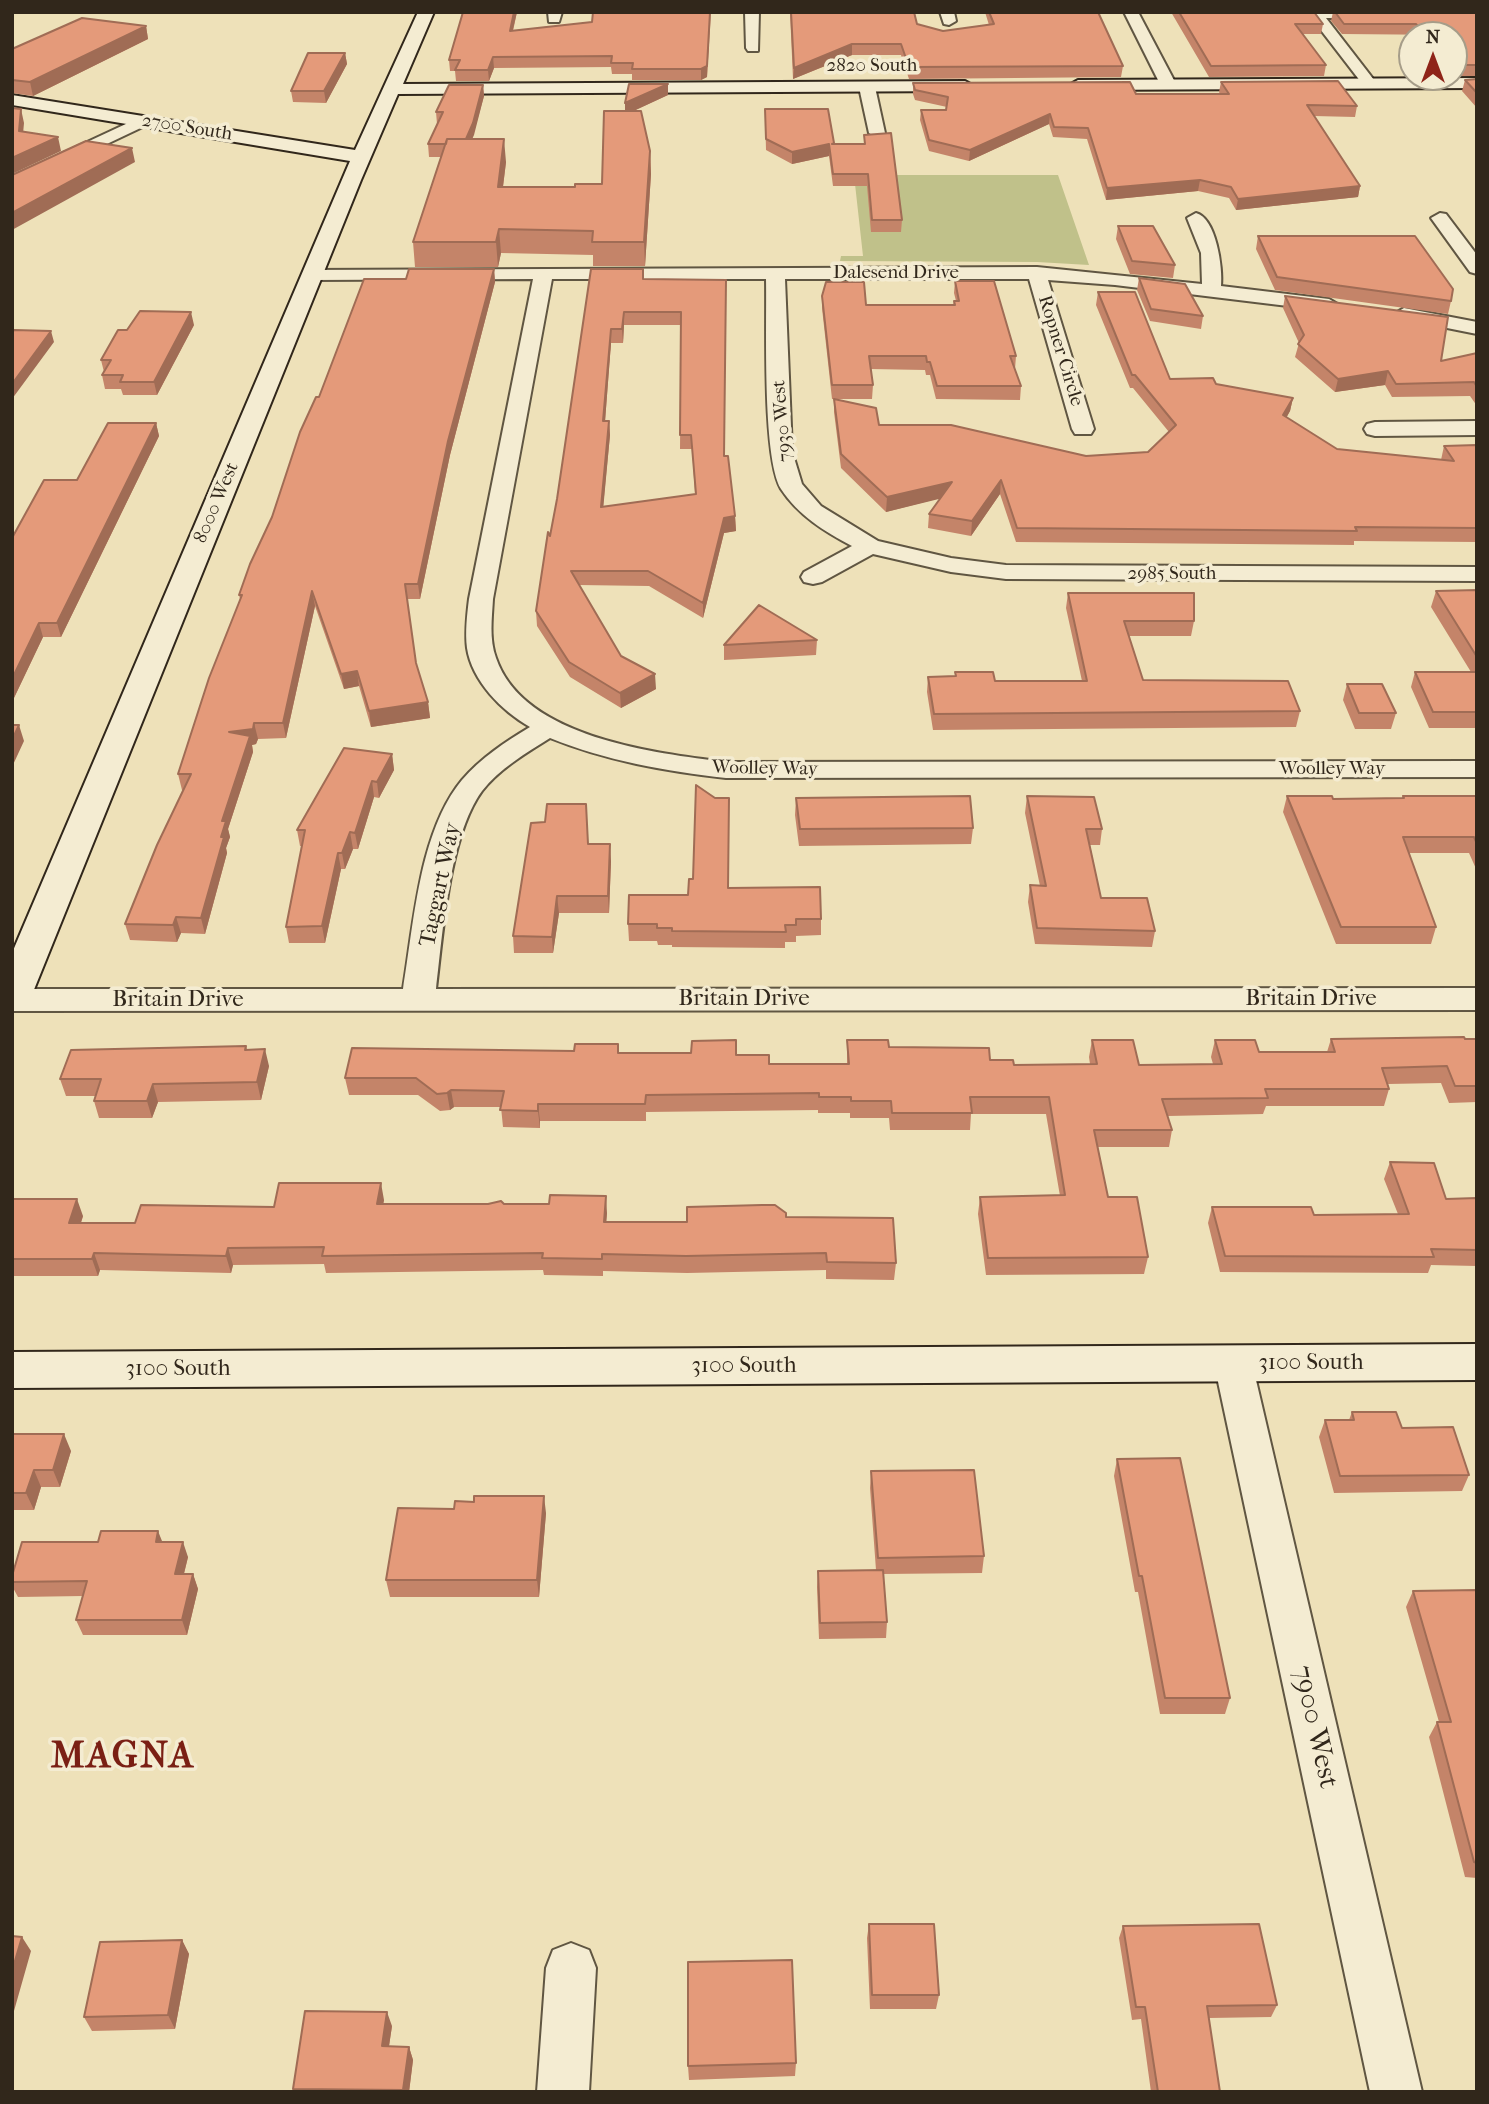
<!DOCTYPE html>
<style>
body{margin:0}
#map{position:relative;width:1489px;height:2104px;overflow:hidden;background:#eee1b9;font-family:"IM FELL French Canon",serif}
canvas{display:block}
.frame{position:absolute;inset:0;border:14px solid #31271b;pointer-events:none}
.north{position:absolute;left:1398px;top:21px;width:70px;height:70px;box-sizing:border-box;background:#f4ecd2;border:2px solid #a69d89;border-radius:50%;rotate:0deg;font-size:19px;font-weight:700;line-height:28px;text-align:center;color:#31271b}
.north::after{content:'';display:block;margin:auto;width:24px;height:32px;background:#8f2418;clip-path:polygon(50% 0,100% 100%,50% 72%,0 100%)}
</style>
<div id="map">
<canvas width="1489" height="2104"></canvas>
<div class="frame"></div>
<div class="north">N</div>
</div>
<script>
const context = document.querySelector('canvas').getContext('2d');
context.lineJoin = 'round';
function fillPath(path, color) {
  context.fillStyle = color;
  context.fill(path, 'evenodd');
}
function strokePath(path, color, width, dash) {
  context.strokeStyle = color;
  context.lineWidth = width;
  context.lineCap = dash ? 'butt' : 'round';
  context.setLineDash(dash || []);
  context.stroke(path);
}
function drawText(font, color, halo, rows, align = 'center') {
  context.font = font + ' "IM FELL French Canon",serif';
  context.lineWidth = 7;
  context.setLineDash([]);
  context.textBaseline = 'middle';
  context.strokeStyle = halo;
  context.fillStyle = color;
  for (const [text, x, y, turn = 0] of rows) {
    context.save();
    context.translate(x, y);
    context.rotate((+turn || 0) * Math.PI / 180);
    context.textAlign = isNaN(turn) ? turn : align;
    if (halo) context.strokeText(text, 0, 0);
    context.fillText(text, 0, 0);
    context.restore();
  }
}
fillPath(new Path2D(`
 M854 175H1058L1089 265 1037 262 840 261 841 256H863Z`), '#c0c18a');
const street = new Path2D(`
 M548 12H562L559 22H549Z
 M745 12H759L758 51H748L746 48Z
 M940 12H954L956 21 949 25 944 24Z
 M1124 12H1138L1176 84 1173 87H1163L1160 84Z
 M1307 12H1382L1381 17 1376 18H1326L1374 80 1377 83 1374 86H1364Z
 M867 82 875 87 885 133 877 138 869 133 859 87Z
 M143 116 149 118 151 121 149 124 12 189V177Z
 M1196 213C1216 218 1223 268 1221 286L1329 299 1339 305 1329 311 1115 285 1048 280 1094 429 1091 434H1075L1072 429 1029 279H785L792 451 802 484 821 506 878 541 951 558 1006 565 1477 567V581L1006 579 951 572 873 554 822 582 813 584 804 582 801 577 804 572 852 546C825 532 798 515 781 489 762 457 767 322 766 279H552L493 599C492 618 489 639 496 658 523 738 655 753 726 762L1477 761V777L726 778C665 771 607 761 550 738 526 753 499 769 482 791 449 836 443 933 436 989L1477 988V1010L12 1011V989H403C414 924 419 832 462 780 481 758 505 742 530 727 502 711 472 681 467 648 465 632 467 615 469 599L533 279 312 280 305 278 303 274 305 270 1037 267 1202 284 1201 253 1187 218Z
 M1440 213 1446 214 1477 255V274L1470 272 1431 218Z
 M1404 308 1477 322V334L1397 318 1394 314Z
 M1477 421V435L1375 436 1367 434 1364 429 1367 424 1375 422Z
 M1233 1347 1247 1352 1252 1363 1422 2092H1370L1214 1363 1219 1352Z
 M571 1943 589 1950 596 1968 589 2092H537L546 1968 553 1950Z`);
const secondary = new Path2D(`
 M418 12H434L403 84 965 81 974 86 965 91 398 94 361 180 31 997 25 1006 12 1009V953L350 161 12 105V95L355 150Z
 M1477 78V88L1078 90 1069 85 1078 80Z
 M1477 1344V1380L12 1388V1352Z`);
strokePath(street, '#605642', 4);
strokePath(secondary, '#31271b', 4);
fillPath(street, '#f4ecd2');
fillPath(secondary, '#f4ecd2');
fillPath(new Path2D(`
 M463 12H517L513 31 592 22 593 12H711L707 77 701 80H632V74H612L611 67 494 68 489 81H456L455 71H450L449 60Z
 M790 12H914L917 24 943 31 989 25 985 12H1098L1123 66 1121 77 909 79 901 55H852L793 79Z
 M1171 12H1314L1323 24 1321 34H1303L1326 65 1324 76 1209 77Z
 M1333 12H1477V76H1454V35L1342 34 1331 21Z
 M146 26 148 39 33 96 12 93V49Z
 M345 53 347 64 326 103 293 102 291 91Z
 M1477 79V108L1462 91 1465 80Z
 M1221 82 1357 106 1355 117 1314 116 1360 186 1358 197 1236 210 1229 198 1198 191 1106 200 1087 139 1053 137 1049 124 969 161 929 151 920 120 921 110H946L947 107 915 100 913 94V83L1136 94H1220L1219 92Z
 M668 84V95L633 111 650 151 651 174 645 266H593V255L501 253 498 267H415L413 242 441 157H429L428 144 437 124 436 112 483 85 484 96 472 139 506 162 503 187H575L602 184 625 111V103Z
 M765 109 834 144H864V135L902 220 901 232H871L867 186H833L829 156 792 164 766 150Z
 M1118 226 1175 265 1173 278 1130 274 1116 239Z
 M1258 236 1451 301 1448 314 1275 290 1256 249Z
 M494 269 495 282 450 455 420 599H407L416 663 428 702 430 718 371 727 359 686 344 689 315 606 286 738 258 739 256 744 252 745 253 752 228 829 230 837 226 848 227 853 205 934 181 933 177 942 130 940 125 924 183 790H182L178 774 240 599 239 595 272 517 319 397 406 279Z
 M591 269 644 279 726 280 724 456 735 516 736 531 724 533 703 618 649 586 579 585 621 656 656 689 621 708 570 677 537 626 536 611 557 499ZM624 325H681L680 449H692L695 494 603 507 610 435 609 421H605L611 343H623Z
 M1139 278 1203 316 1201 329 1150 321 1137 290Z
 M955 281 1016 356 1015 369 1021 386 1020 400 936 399 930 375H926L925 370 871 369 873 385 872 399H834L879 425 1086 456 1148 452 1169 432 1133 388H1130L1096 305 1098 292 1170 379 1216 384 1293 398 1290 411 1286 418 1337 449 1441 460 1444 446 1477 445V542L1354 541V545L1016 542 1000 494 971 536 928 528 929 514 940 498 886 512 841 468 834 412V399H832L822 308V296L866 305H953L954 301H956L954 293Z
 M1285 296 1441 361 1477 353V406L1470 396 1392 397 1385 385 1335 392 1295 357 1299 343 1283 308Z
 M194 325 157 395H123L121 389H105L102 375 104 372 101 360 127 330Z
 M156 423 159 436 61 637H43L13 700H12V538L77 480Z
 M1477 590V728H1429L1411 687 1415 672H1471L1431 607 1436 591Z
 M1068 593 1194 621 1191 636H1128L1143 680 1300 711 1296 727 933 730 927 692 928 677 955 676V672L995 681H1082L1066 608Z
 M817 640 816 655 724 660V645Z
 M1347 684 1396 713 1391 729H1355L1343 700Z
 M392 754 394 770 379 798 374 797 358 849H353L345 869H341L325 943H289L286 927 302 846H300L297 830Z
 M1027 796 1102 829 1100 845H1090L1101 898 1155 931 1152 947 1035 944 1028 902 1030 885 1040 886 1025 813Z
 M1287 796 1333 799 1402 798 1403 796H1477V871L1469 853H1409L1436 927 1431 944H1336L1283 812Z
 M796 798 973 828 971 844 799 846 795 815Z
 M588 844 611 861 609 913H559L553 953H514L513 936Z
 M728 888 821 919V935L796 936V942H785V948L672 947V945H658L657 941H629L628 924 688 895Z
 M1331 1039H1477V1102L1449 1103 1441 1083 1388 1084 1389 1089 1384 1106H1266L1263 1114 1168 1116 1172 1130 1169 1147H1098L1108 1197 1148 1257 1144 1274 986 1275 978 1214 980 1197 1060 1196 1046 1114H971L970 1130H890L889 1118H850V1113H818V1110L646 1112V1121H540V1128L503 1127 501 1107H454L450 1110 440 1111 418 1095H349L345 1078 619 1053 736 1055 769 1064H847V1040L889 1047 990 1060 1014 1065 1090 1064 1089 1057 1092 1040 1139 1065 1213 1064 1211 1057 1215 1040 1259 1052H1327Z
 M246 1046 247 1049 269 1066 261 1100 158 1102 152 1118H99L94 1101 95 1096H66L60 1079Z
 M1390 1162 1446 1199 1477 1198V1266L1431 1265 1428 1273 1220 1272 1208 1223 1212 1207 1314 1215 1398 1214 1384 1179Z
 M12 1199 83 1216 81 1223H135L274 1207 384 1200 383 1204H504L607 1213 606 1222H687L786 1217 896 1263 894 1280 826 1279V1270L687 1273 603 1271V1276L544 1275 543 1270 326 1273 324 1264 233 1265 231 1273 100 1270 98 1276H12Z
 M1352 1412 1402 1428 1469 1475 1462 1491 1334 1493 1319 1437 1325 1420H1349Z
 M12 1434 71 1451 60 1487H41L34 1510H12Z
 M1117 1459 1230 1698 1225 1714H1160L1138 1592H1135L1114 1476Z
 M871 1471 984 1556 982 1573 883 1574 887 1622 886 1638 819 1639 817 1587 818 1571 876 1570 870 1488Z
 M546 1513 539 1597H390L386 1580Z
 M162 1542 188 1557 184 1574H193L198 1589 187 1635H83L76 1620 83 1596 18 1597 12 1586V1576Z
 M1477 1590V1878L1465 1877 1429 1737 1437 1722H1439L1406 1607 1413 1591Z
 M869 1924 939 1995 936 2009H870L867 1938Z
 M1123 1926 1277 2005 1271 2017 1209 2018 1220 2092H1151L1141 2019 1132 2020 1119 1938Z
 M182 1940 189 1954 175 2029 92 2031 84 2017Z
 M392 2026 389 2046 409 2047 413 2060 409 2092H294L293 2089Z
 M796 2063 795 2076 689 2080 688 2066Z`), '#c48469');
fillPath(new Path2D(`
 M514 12H517L510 42V31Z
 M710 12 707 77 701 80V69Z
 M146 26 148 39 33 96 30 82Z
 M852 44V55L793 79 794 68Z
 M345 53 347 64 326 103 324 91Z
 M493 57 494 68 489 81 488 70Z
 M668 84V95L625 115V103Z
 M483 85 484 96 474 135 464 157 463 145Z
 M21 109 24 123 22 145 19 131Z
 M1050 114 1049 124 969 161 970 150Z
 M58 137 61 151 12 174V158Z
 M504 139 506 162 500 210 498 187Z
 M829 144V156L792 164V152Z
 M132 148 135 162 12 230V213Z
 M650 151 651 174 645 266 644 242Z
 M1200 180 1198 191 1106 200 1107 188Z
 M1360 186 1358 197 1236 210 1238 199Z
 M499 229 501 253 498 267 496 242Z
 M494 269 495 282 450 455 420 599 418 584 448 441Z
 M191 312 194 325 157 395 154 382Z
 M624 312V325L623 343 622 329Z
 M611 329V343L604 435 603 421Z
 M51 331 54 342 12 399V384Z
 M1388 371 1385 385 1335 392 1338 379Z
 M1293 398 1290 411 1280 429 1283 415Z
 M609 421 610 435 602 521 601 507Z
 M156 423 159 436 61 637 57 623Z
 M1001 480 1000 494 971 536 972 521Z
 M952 482 951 496 886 512 887 497Z
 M735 516 736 531 724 533 703 618V603L724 518Z
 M312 591 315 606 286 738 283 723Z
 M39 623 43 637 13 700 12 696V679Z
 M357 671 359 686 344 689 341 674Z
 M655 674 656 689 621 708 620 693Z
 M428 702 430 718 371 727 369 711Z
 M254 723 258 739 256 744 252 745 253 752 228 829 230 837 226 848 227 853 205 934 201 918 222 821 229 732Z
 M19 725 24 741 12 767V740Z
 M392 754 394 770 379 798 377 782Z
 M372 781 374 797 358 849 355 833Z
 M350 832 353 849 345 869 342 853Z
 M610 844 611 861 609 913 608 896Z
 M338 853 341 869 325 943 322 926Z
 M557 896 559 913 553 953 552 937Z
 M176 917 181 933 177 942 173 925Z
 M265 1049 269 1066 261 1100 257 1082Z
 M153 1084 158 1102 152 1118 147 1101Z
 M451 1090 454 1107 450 1110 447 1093Z
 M538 1104 540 1121V1128L538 1111Z
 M381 1183 384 1200 380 1221 377 1204Z
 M606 1196 607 1213 605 1239 604 1222Z
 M77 1199 83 1216 75 1240 69 1223Z
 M228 1248 233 1265 231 1273 226 1256Z
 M94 1253 100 1270 98 1276 92 1259Z
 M64 1434 71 1451 60 1487 53 1470Z
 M34 1470 41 1487 34 1510 26 1493Z
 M544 1496 546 1513 539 1597 537 1580Z
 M158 1531 164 1546 156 1542Z
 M183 1542 188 1557 180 1589 175 1574Z
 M193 1574 198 1589 187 1635 182 1620Z
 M22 1937 31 1951 12 2018V1971Z
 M182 1940 189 1954 175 2029 168 2015Z
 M387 2012 392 2026 387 2059 382 2046Z
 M409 2047 413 2060 409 2092H403Z`), '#a06c55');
const building = new Path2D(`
 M463 12H514L510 31 592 22 593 12H710L707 66 701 69H632L633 63H611L612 56 493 57 488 70H455L460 60H449Z
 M791 12H914L917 24 943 31 994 24 989 12H1098L1123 66 909 67 901 44H852L794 68Z
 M1179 12H1314L1323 24H1295L1326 65 1211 66Z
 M1335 12H1477V65H1454V35H1426L1416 24H1344Z
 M82 18 146 26 30 82 12 80V49Z
 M308 53H345L324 91H291Z
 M1477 79V93L1465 80Z
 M1338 81 1357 106 1307 105 1360 186 1238 199 1231 187 1200 180 1107 188 1088 128 1054 127 1050 114 970 150 929 140 921 110H946L948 97 915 90 913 83 1130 82 1136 94H1229L1221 82Z
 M629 84H668L625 103Z
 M449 85H483L473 123 466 139H447L446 144H428L443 112H436Z
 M12 108 21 109 19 131 58 137 12 158Z
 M765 109H828L834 143 832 144H865L864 135 891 133 902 220H872L868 174H833L829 144 792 152 766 139Z
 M604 111H641L650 151 644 242H592L593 231 499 229 496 242H413L447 139H504L498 187H575V184H602Z
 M86 141 132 148 12 213V175Z
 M1118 226H1153L1175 265 1132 261Z
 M1258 236H1415L1453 289 1451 301 1277 277Z
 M409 269H494L448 441 418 584H405L416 663 428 702 369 711 357 671 341 674 312 591 283 723H254L253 729 229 732 250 736 222 821H226L221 837H224L201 918 176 917 173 925 125 924 157 845 191 774H178L209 678 242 595H239L250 564 272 517 300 432 316 397H319L364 279H406Z
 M591 269H643V279L726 280 724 456H728L735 516 724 518 703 603 648 571H571L621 656 655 674 620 693 569 662 536 611 548 532 550 536 557 499ZM624 312H681L680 435H691L696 494 601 507 609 421H603L611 329H622Z
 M1139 278 1185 284 1203 316 1151 309Z
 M955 281H994L1016 356H1010L1021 386H937L930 362H927L926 356H869L873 385H832L822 296 826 282H864L866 305H955L954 301H959Z
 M1098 292H1135L1170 379 1213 378 1216 384 1293 398 1283 415 1337 449 1454 461 1444 446 1477 445V528L1355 527 1357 531 1017 528 1001 480 972 521 929 514 952 482 887 497 841 454 834 399 876 408 879 425H951L1086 456 1148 452 1176 425 1135 375H1132Z
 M1285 296 1448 317 1441 361 1477 353V387L1474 382 1396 384 1388 371 1338 379 1298 344 1304 335Z
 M140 311 191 312 154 382H120L123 375H102L111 360H101L118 330H127Z
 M14 330 51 331 12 384V333Z
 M108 423H156L57 623H39L12 679V538L44 480H77Z
 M1477 590V657L1436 591Z
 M1068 593H1194V621H1124L1143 680 1288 681 1300 711 934 714 928 677 956 676 955 672H993L995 681H1087Z
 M759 605 817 640 724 645Z
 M1415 672H1477V712H1433Z
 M1347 684H1382L1396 713H1359Z
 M12 725H19L12 740Z
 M344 748 392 754 377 782 372 781 355 833 350 832 342 853H338L322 926 286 927 305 830H297Z
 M696 785 715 798H729L728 888 820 887 821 919H796V925H785L786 932 672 931V928H657V924H628L629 895H688L689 879H693Z
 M970 796 973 828 800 829 796 798Z
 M1027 796 1094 797 1102 829H1086L1101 898H1147L1155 931 1037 928 1030 885 1046 886Z
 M1287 796H1332L1333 799 1404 798 1403 796H1477V844L1474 837H1403L1436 927H1341Z
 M547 804H586L588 844H610L608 896H557L552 937 513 936 531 823 545 822Z
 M1464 1037 1465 1039H1477V1086H1455L1447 1066 1382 1068 1389 1089H1265L1268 1098 1162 1099 1172 1130H1094L1108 1197H1137L1148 1257 988 1258 980 1197 1065 1195 1049 1097H970L972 1113H892L891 1101H851V1097H819V1093L646 1095 645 1104H538V1111L500 1110 504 1091 451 1090 447 1093 437 1094 416 1078H345L352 1048 574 1051 575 1044H618V1053H691L692 1041 736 1040V1055H769V1064H849L847 1040H888L889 1047 989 1048 990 1060H1013L1014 1065 1097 1064 1092 1040H1133L1139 1065 1222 1064 1215 1040H1255L1259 1052H1335L1331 1039Z
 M246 1046 245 1050 265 1049 257 1082 153 1084 147 1101H94L101 1079H60L71 1050Z
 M1390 1162 1434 1163 1446 1199 1477 1198V1250L1431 1249 1434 1257 1225 1256 1212 1207H1311L1314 1215 1409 1214Z
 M279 1183H381L377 1204H488L501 1201 504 1204H549L550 1195 606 1196 604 1222H687V1207L762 1205H775L786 1213V1217L893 1218 896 1263 827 1262 826 1253 686 1256 602 1254V1259L542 1258 543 1253 322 1256 324 1247 228 1248 226 1256 94 1253 92 1259H12V1199H77L69 1223H135L141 1205 274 1207Z
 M1352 1412H1396L1402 1428 1453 1427 1469 1475 1340 1476 1325 1420H1354Z
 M12 1434H64L53 1470H34L26 1493H12Z
 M1180 1458 1230 1698H1165L1142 1576H1139L1117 1459Z
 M974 1470 984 1556 878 1558 871 1471Z
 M474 1496H544L537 1580H386L398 1508 454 1509 455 1501 474 1502Z
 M101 1531H158L156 1542H183L175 1574H193L182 1620H76L87 1581 12 1582V1576L22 1542H98Z
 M883 1570 887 1622 820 1623 818 1571Z
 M1477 1590V1863L1474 1862 1437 1722H1451L1413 1591Z
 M869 1924H934L939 1995H872Z
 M1259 1924 1277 2005 1207 2006 1220 2092H1158L1145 2007H1136L1123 1926Z
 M12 1936 22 1937 12 1971Z
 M182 1940 168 2015 84 2017 100 1942Z
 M792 1960 796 2063 688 2066V1962Z
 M305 2011 387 2012 382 2046 409 2047 403 2090 293 2089Z`);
fillPath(building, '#e49a7a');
strokePath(building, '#a06c55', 2);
drawText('19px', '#31271b', '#f4ecd2', [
 ["2820 South",872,66],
 ["2700 South",187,128,9],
 ["Dalesend Drive",896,273],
 ["Ropner Circle",1060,351,73],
 ["7930 West",783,421,-95],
 ["8000 West",217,503,-67],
 ["2985 South",1172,574],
 ["Woolley Way",765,769,1],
 ["Woolley Way",1332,769]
]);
drawText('23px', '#31271b', '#f4ecd2', [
 ["Taggart Way",441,885,-78],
 ["Britain Drive",744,999],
 ["Britain Drive",1311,999],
 ["Britain Drive",178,1000],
 ["3100 South",1311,1363],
 ["3100 South",744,1366],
 ["3100 South",178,1369]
]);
drawText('28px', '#31271b', '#f4ecd2', [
 ["7900 West",1314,1727,77]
]);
context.letterSpacing = '2px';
drawText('bold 37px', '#7a1f14', '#f4ecd2', [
 ["MAGNA",123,1758]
]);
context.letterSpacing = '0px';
</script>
